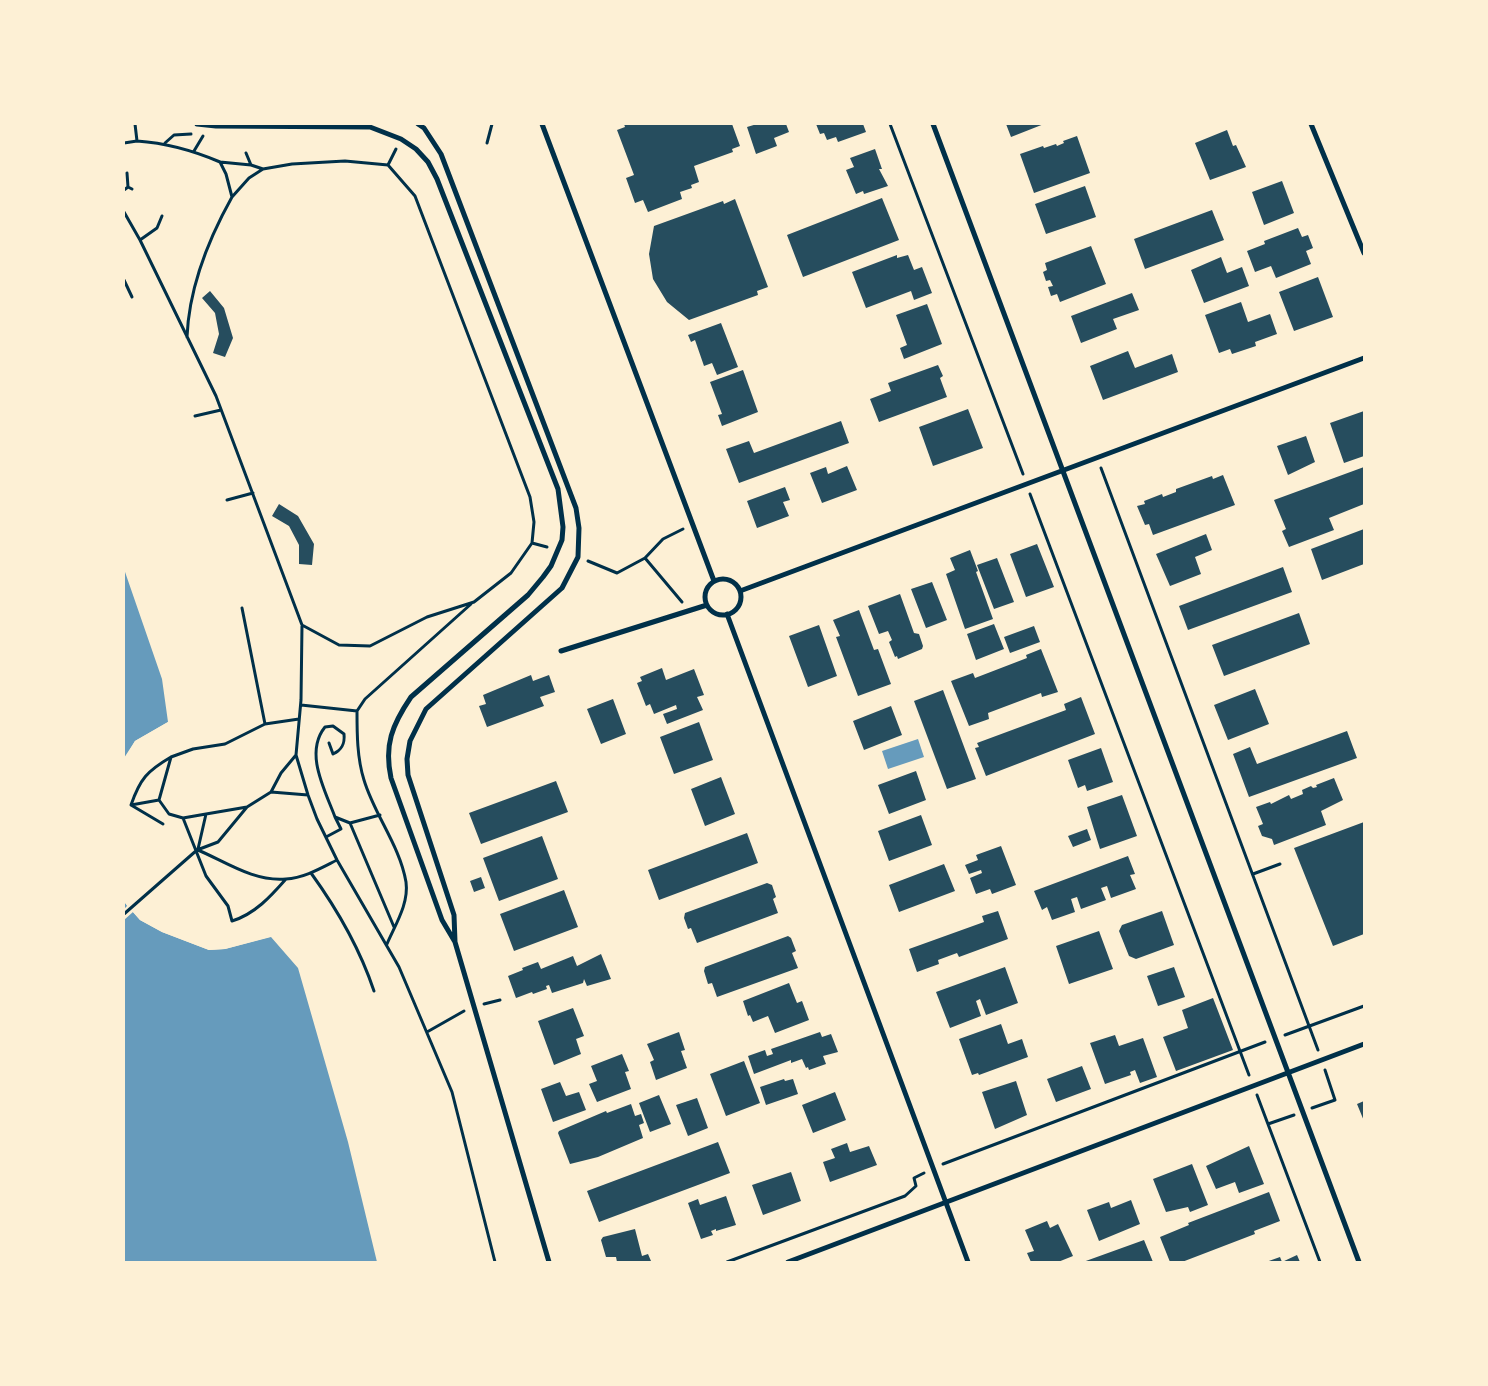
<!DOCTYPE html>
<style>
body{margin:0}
#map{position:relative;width:1488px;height:1386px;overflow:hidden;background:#fdf0d5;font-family:"DejaVu Sans",sans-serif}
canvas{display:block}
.frame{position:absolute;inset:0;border:125px solid #fdf0d5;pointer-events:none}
</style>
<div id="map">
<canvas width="1488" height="1386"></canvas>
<div class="frame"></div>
</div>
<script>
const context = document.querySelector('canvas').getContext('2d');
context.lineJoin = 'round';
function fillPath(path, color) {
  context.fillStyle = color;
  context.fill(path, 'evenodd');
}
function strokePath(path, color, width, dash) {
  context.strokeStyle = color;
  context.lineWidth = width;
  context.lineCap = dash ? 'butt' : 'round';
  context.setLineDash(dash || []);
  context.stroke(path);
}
fillPath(new Path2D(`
 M124 569 162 679 168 722 135 741 124 758Z
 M918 739 924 757 888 769 882 751Z
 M124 902 140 920 162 932 209 950 225 949 271 937 298 968 348 1142 377 1262H124Z`), '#669bbc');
fillPath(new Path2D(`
 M168 722H170L137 743 124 760 135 741Z
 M124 899 141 918 163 930 209 948 270 935 273 936 225 949 209 950 162 932 140 920 133 912 124 920V909L127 906Z`), '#fdf0d5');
fillPath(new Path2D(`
 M624 124H732L740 146 732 149 733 152 694 166 699 182 691 185 692 188 680 192 682 199 648 212 643 200 635 203 626 178 634 175 617 130 625 127Z
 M757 124H786L789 132 774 138 777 146 756 154 747 127Z
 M816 124H863L866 132 838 142 836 137 827 140 824 133 820 134Z
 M1006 124H1044L1011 137Z
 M1227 130 1233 146 1236 145 1246 167 1210 180 1195 143Z
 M1077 136 1090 173 1034 193 1020 154 1043 146 1044 148 1056 144 1057 146 1064 143 1063 141Z
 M875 149 882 169H879L888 186 864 194 863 191 856 194 846 170 854 167 850 158Z
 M1282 181 1294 213 1264 225 1252 192Z
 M1085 186 1096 217 1046 234 1035 204Z
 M882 198 899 240 803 277 787 235Z
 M735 199 768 287 757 291 758 295 689 320 667 302 653 279 649 254 654 226 723 201 724 204Z
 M1212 210 1224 240 1145 269 1134 239Z
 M1298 228 1302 237 1308 235 1313 248 1306 251 1311 264 1276 278 1271 266 1255 272 1247 251 1265 244 1264 241Z
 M1091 246 1106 284 1060 302 1057 294 1051 296 1048 287 1053 286 1050 280 1046 281 1043 272 1047 270 1045 263Z
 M897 255V258L908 255 914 270 922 267 932 293 914 300 911 291 866 308 852 272Z
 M1221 257 1227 273 1242 267 1249 286 1204 303 1191 270Z
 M1318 277 1333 317 1294 331 1279 292Z
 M210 291 224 308 233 338 225 357 213 353 219 334 215 313 202 298Z
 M1132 293 1139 310 1113 319 1117 329 1081 343 1071 316Z
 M1241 302 1248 322 1270 314 1277 334 1255 342 1256 346 1232 354 1230 349 1219 353 1205 315Z
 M927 304 942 344 904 359 900 348 907 345 896 315Z
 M721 323 738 367 717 375 712 363 704 366 695 340 691 342 688 335Z
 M1128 351 1135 368 1172 354 1178 372 1103 400 1090 366Z
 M938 365 943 376 940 378 947 397 879 422 870 399 891 391 888 383Z
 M743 370 758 412 722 426 718 415 722 414 710 382Z
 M968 409 983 448 933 466 919 427Z
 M1364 411V456L1344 463 1330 423Z
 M841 421 849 443 739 483 726 449 749 441 754 453Z
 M1306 436 1315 462 1288 475 1277 446Z
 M847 466 857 490 822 503 810 473 826 467 828 474Z
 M1364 467V504L1329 518 1334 530 1289 547 1282 531 1286 529 1274 500Z
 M1223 475 1235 505 1153 535 1149 524 1145 525 1137 506 1145 504 1144 501 1162 494 1163 497 1176 492V489L1212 476 1213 479Z
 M785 487 790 500 783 502 789 516 757 528 747 501Z
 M279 504 298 516 314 544 312 565 299 564V545L289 526 272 516Z
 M1364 529V564L1322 580 1311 549Z
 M1206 534 1212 550 1195 557 1201 574 1170 586 1156 554Z
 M1037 544 1054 587 1026 597 1010 554Z
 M970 550 978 571 976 572 993 619 965 629 946 574 955 570 950 558Z
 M997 558 1014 602 994 609 977 565Z
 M1283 567 1292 592 1188 630 1179 606Z
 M932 582 947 620 926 628 911 589Z
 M900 594 914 633 919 634 923 646 922 649 898 659 897 656 895 657 889 642 892 640 888 631 879 634 868 606Z
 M859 610 874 650 878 649 891 684 858 696 836 637 840 636 833 620Z
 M1299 613 1310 644 1224 676 1212 645Z
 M994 624 1004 649 976 660 967 634Z
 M819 625 837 676 808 687 789 636Z
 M1034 626 1040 642 1010 653 1004 637Z
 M1041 649 1058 692 1042 697 1041 693 988 713 989 719 969 726 951 681 973 673 975 678 1027 658 1026 655Z
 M662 668 666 680 694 669 704 695 697 697 703 710 667 724 663 714 677 709 676 705 654 714 650 704 646 706 637 683 642 681 640 677Z
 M531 675 533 681 549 675 555 692 540 697 544 706 487 727 479 706 486 704 483 695Z
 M1255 689 1269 724 1228 740 1214 705Z
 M943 690 976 779 947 789 914 701Z
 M1081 697 1095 734 986 776 975 748 979 747 977 743 1066 710 1064 704Z
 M613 699 626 734 601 744 587 709Z
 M891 706 902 735 864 750 853 721Z
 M699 722 713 760 674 774 660 737Z
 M1347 731 1357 758 1249 797 1233 754 1250 747 1257 764Z
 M1101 748 1113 782 1087 791 1085 785 1078 788 1068 760Z
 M916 771 926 800 889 814 878 785Z
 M721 777 735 814 705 826 691 789Z
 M1334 778 1343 800 1321 811 1326 825 1274 845 1272 839 1262 836 1258 826 1263 824 1256 807 1270 802 1271 804 1289 795 1291 799 1303 794 1302 790 1311 786 1313 788 1317 787 1316 785Z
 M556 781 568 812 481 844 469 813Z
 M1122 795 1137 836 1100 849 1087 807Z
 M921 815 932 845 889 861 878 831Z
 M1364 822V934L1333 946 1294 848Z
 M1087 829 1091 840 1073 847 1068 836Z
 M747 833 758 863 659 900 648 870Z
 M542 836 558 879 499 901 483 858Z
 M1001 846 1016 885 992 894 990 889 976 894 970 878 982 873 981 870 969 874 965 865 978 860 976 855Z
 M1128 856 1135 874 1130 875 1136 889 1111 898 1107 886 1101 888 1106 900 1081 909 1077 897 1071 899 1075 912 1052 920 1047 907 1042 910 1034 891Z
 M944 864 955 891 899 912 889 885Z
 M481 877 485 888 474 892 470 881Z
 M767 883 772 885 776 897 773 899 778 913 697 943 691 928 688 929 684 918 685 913Z
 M564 890 578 927 514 951 500 914Z
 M998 911 1008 939 959 957 957 953 938 960 939 964 917 972 909 949 984 922 982 916Z
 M1162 911 1174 945 1136 959 1129 956 1119 931 1122 925Z
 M1099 931 1113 969 1069 984 1056 946Z
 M788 936 791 938 796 951 792 953 798 968 717 997 712 983 708 984 704 971 705 967Z
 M601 954 611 979 587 986 584 979 583 983 552 993 549 985 546 986 547 989 533 994 532 992 516 998 508 976 523 970 522 968 538 962 541 969 573 956 577 966Z
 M1005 967 1018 1003 986 1015 980 999 976 1001 981 1016 950 1028 936 992Z
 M1174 967 1185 997 1158 1006 1147 976Z
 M789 983 797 1003 802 1001 809 1020 775 1033 768 1016 753 1022 750 1015 748 1016 743 1001Z
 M1213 998 1233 1050 1176 1071 1163 1037 1188 1028 1182 1010Z
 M573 1008 584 1036 576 1039 581 1054 554 1065 538 1021Z
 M1001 1024 1008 1044 1022 1039 1028 1057 979 1075 978 1073 972 1075 959 1039Z
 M679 1032 685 1050 681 1051 687 1068 656 1080 650 1062 654 1060 647 1044Z
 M820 1032 822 1037 831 1034 838 1052 823 1056 826 1064 809 1070 808 1067 806 1068 802 1059 791 1063V1060L754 1074 748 1056 765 1050 767 1056 773 1054 771 1049Z
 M1115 1035 1119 1046 1143 1038 1157 1077 1140 1083 1135 1070 1130 1072 1131 1075 1105 1084 1090 1043Z
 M622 1054 629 1071 625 1072 631 1089 597 1102 589 1084 597 1081 591 1066Z
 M744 1061 760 1103 726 1116 710 1074Z
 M1082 1066 1091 1089 1056 1102 1047 1079Z
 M784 1079 785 1081 793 1079 798 1094 766 1105 760 1087Z
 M1016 1081 1027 1115 995 1129 982 1092Z
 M560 1082 566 1096 579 1092 586 1110 553 1122 541 1089Z
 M835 1092 846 1120 813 1133 802 1105Z
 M659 1095 671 1124 650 1132 639 1103Z
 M697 1098 708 1128 688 1136 676 1105Z
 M1364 1101V1121L1357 1104Z
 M631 1104 635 1116 641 1114 644 1123 639 1125 643 1138 598 1157 570 1164 558 1133 559 1131 606 1111 607 1113Z
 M718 1142 730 1173 599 1222 587 1191Z
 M847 1143 850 1152 869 1146 877 1165 830 1182 823 1162 835 1158 831 1149Z
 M1249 1146 1264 1184 1239 1193 1235 1182 1216 1189 1206 1166Z
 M1192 1164 1208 1205 1190 1212 1188 1207 1166 1212 1153 1179Z
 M791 1172 801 1201 763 1215 752 1185Z
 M1269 1192 1280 1221 1254 1231 1255 1234 1182 1262H1170L1160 1237 1189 1225 1188 1223Z
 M726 1196 736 1225 716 1231V1229L711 1231 713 1235 701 1239 688 1203 698 1199 700 1205Z
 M1131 1200 1140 1224 1099 1241 1087 1210 1109 1202 1111 1208Z
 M1047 1221 1050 1228 1058 1224 1073 1256 1058 1262H1031L1027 1253 1034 1251 1025 1230Z
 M635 1229 642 1256 648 1254 651 1261 617 1262 616 1257H606L601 1240 603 1237Z
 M1144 1240 1153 1262H1083Z
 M1297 1255 1300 1262H1266L1280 1257 1282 1262Z`), '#264d5e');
strokePath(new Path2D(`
 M890 124 1023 474
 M137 141C167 143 192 150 220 162L226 174 232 197C208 240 189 287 187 337
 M124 143 137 141 135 124
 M165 143 174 135 191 134
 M487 143 492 124
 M194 151 203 136
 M246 153 251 165
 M220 162 251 165 263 169 292 164 345 161 388 165 396 149
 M127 173 128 187
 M124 190 128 187 132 189
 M232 197 249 178 263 169
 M124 212 140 240 216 396 302 625 301 700 296 755 308 795 317 819 337 860 399 967 452 1092 495 1262
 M140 240 157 228 162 216
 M124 280 132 297
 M195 416 221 410
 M1101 468 1318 1050
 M1030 494 1249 1075
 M227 500 253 493
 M532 543 547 547
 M645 558 682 602
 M588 561 617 573 645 558 663 539 683 529
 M242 608 265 724
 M302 625 339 645 370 646 427 617 474 602 511 573 532 543 534 522 530 497 415 196 388 165
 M301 705 357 711 365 699 471 604
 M357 711C357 733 357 758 364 780 374 814 400 846 406 882 409 904 395 925 387 944
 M329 743 333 754C342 750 345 744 344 734L333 726 325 727C304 753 325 790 335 817L350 823 394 927
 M171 757 193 749 225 744 265 724 299 719
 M271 792 308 795
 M131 805 159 800
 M183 818 206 814
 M350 823 380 815
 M163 824 131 805C140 779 147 771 171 757L159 800 169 814 183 818 206 876 228 906 232 921C255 914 271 896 286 879
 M326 837 341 829 335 817
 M198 849 206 814 247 807 271 792 281 773 296 755
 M198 850C226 862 254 882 286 879 304 878 321 868 337 860
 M311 873C337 909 360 949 374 991
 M1253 874 1280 864
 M124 914 197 850 218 842 247 807
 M484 1004 500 1000
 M427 1032 464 1011
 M1285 1035 1364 1006
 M1257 1095 1320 1262
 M1312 1108 1335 1100 1325 1070
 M1268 1124 1294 1115
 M943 1164 1265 1042
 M727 1262 905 1196 916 1186 914 1178 924 1173`), '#003049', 3);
strokePath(new Path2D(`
 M197 124 216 126 370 127 401 139 416 149 428 162 437 179 558 489 563 527 562 540 551 566 543 577 528 595 411 697C392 725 384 745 391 778L442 920 455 942 454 915 408 775 407 759 410 741 426 709 562 588 578 557 579 528 576 508 441 154 424 128 418 124
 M542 124 714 581
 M933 124 1359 1262
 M1311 124 1364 253
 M705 597a18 18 0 1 1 36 0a18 18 0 1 1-36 0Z
 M740 591 1364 358
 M727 614 968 1262
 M561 651 707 605
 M455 942 549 1262
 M788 1262 1364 1044`), '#003049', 5);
</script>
